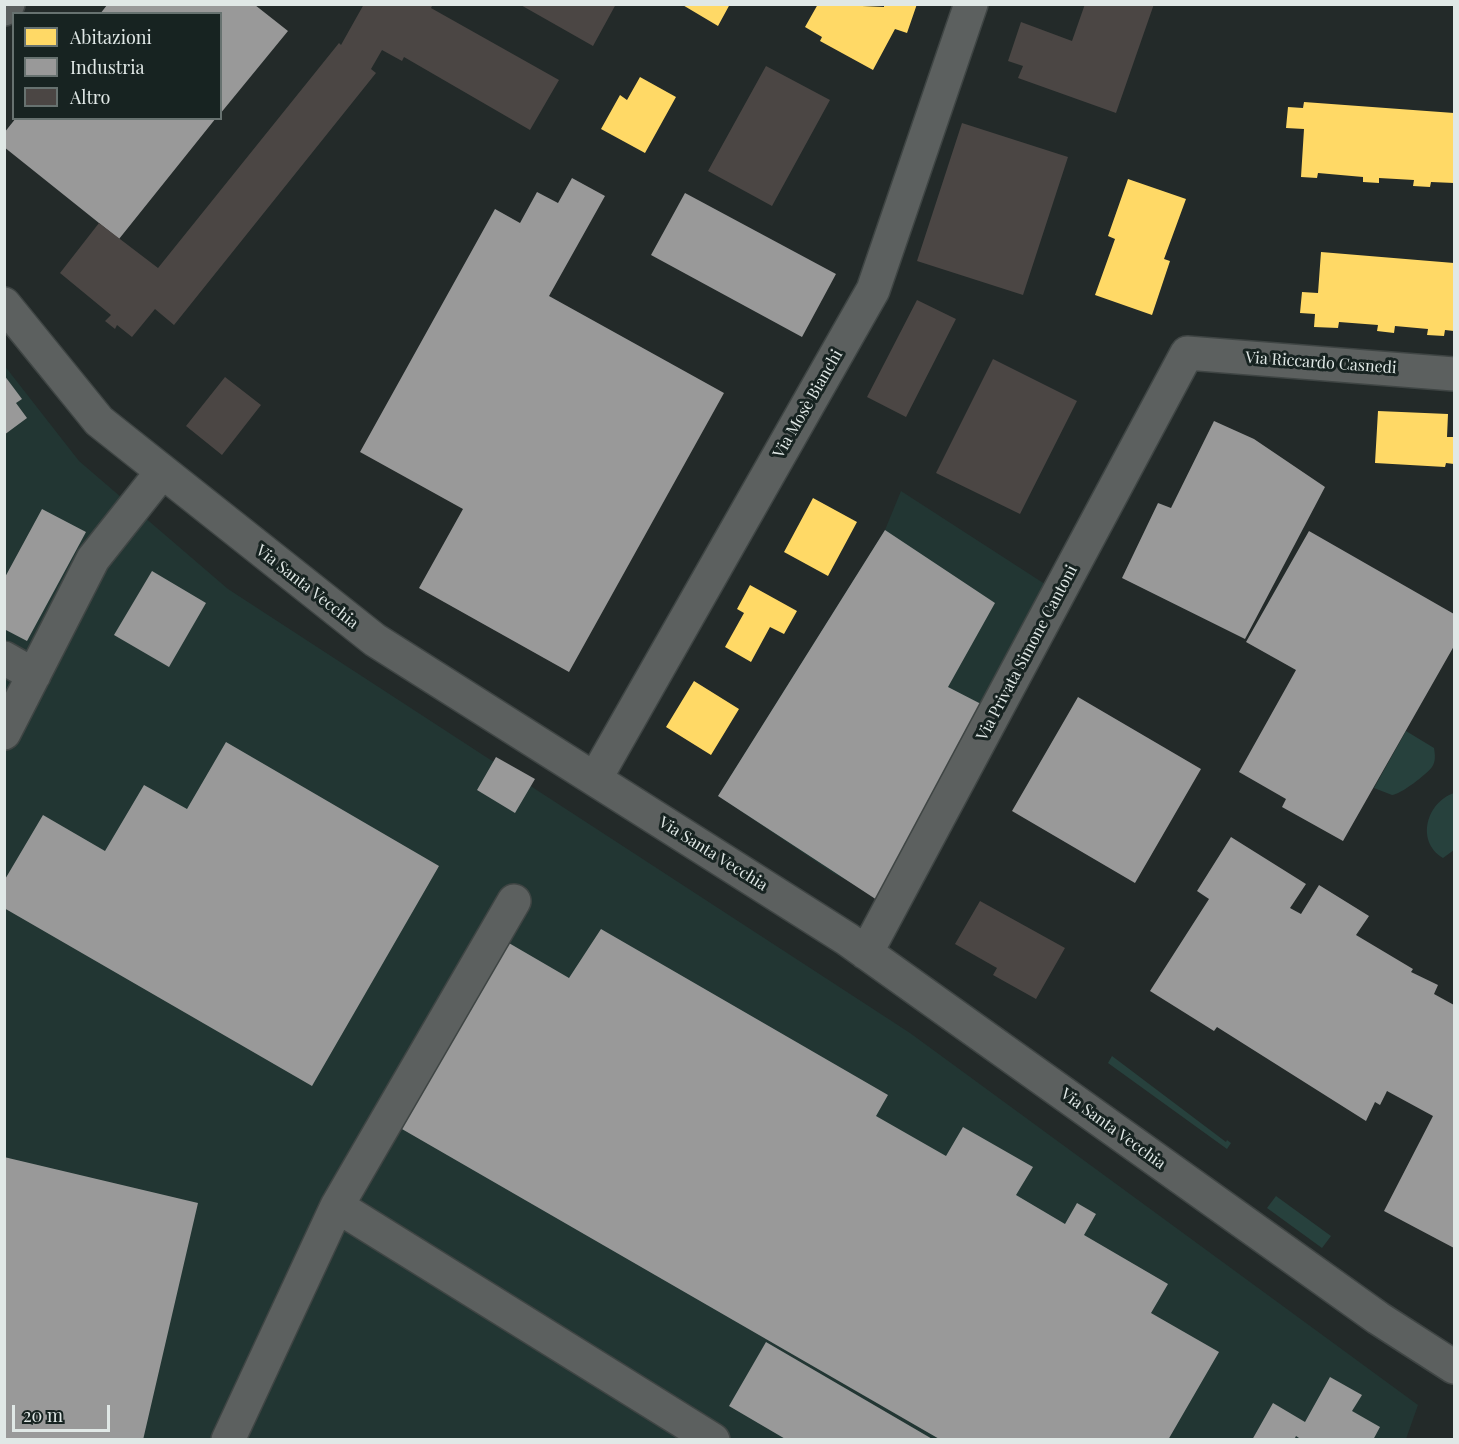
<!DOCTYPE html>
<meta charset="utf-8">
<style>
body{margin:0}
#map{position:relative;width:1459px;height:1444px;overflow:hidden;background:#232a29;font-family:"Playfair Display",serif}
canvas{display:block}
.frame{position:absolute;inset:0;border:6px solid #e0e8e6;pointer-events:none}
.legend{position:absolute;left:12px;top:12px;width:210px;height:108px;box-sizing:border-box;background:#172321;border:2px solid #677270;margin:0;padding:8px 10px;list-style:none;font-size:18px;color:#e0e8e6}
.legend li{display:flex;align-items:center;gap:12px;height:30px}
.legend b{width:30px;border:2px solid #677270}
.scale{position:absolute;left:12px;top:1405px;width:98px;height:27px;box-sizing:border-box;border:3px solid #e0e8e6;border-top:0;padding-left:8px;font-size:18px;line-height:21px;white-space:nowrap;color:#e0e8e6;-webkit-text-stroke:4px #172321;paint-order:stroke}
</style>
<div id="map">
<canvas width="1459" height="1444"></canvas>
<div class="frame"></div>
<ul class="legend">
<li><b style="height:16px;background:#ffd966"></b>Abitazioni</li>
<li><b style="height:16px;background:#999"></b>Industria</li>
<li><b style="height:16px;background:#4b4644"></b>Altro</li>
</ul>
<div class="scale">20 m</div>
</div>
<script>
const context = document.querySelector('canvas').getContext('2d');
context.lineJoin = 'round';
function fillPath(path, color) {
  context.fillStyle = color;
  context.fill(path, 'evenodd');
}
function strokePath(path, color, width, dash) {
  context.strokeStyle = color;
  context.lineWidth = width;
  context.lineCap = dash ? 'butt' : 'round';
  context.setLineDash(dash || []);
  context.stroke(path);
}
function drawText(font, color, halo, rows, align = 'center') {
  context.font = font + ' "Playfair Display",serif';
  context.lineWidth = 6;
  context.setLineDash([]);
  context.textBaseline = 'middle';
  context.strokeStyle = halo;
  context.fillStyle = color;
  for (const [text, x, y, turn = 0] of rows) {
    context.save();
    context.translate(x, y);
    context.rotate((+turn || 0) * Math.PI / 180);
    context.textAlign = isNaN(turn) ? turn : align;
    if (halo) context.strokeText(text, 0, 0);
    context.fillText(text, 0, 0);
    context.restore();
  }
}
fillPath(new Path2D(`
 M4 365 79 461 228 589 910 1033 1418 1405 1406 1439H5Z
 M901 491 1051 588 878 897 833 873 718 796 885 530Z`), '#223633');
fillPath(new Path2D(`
 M1406 731 1434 748C1435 755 1436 761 1432 767 1427 774 1400 795 1392 795L1374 788Z
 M1454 793V850L1443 858C1415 841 1427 802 1454 793Z
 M1112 1056 1226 1142 1227 1140 1231 1143 1227 1149 1108 1063Z
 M1276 1196 1331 1236 1322 1248 1267 1208Z`), '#27413d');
fillPath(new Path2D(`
 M681 4H730L718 26Z
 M818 4 884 7V4H917L907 33 895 29 873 70 820 41 822 37 805 27Z
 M640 77 676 97 645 153 601 129 620 95 627 100Z
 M1304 102 1454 113V183L1431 182 1430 187 1413 186 1414 180 1379 178V183L1363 182V177L1318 173 1317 178 1301 177 1304 129 1286 128 1288 107 1303 108Z
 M1128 179 1186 199 1164 259 1170 261 1152 315 1095 295 1115 239 1108 236Z
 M1321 252 1454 263V331L1445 330 1444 336 1427 335 1428 329 1395 326 1394 333 1377 331 1378 325 1339 322 1338 328 1314 327 1315 314 1300 313 1302 292 1318 293Z
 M1378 411 1448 414 1447 437H1454V464L1446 463 1445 467 1375 463Z
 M813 498 857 522 828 576 784 552Z
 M750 585 797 611 784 634 770 627 751 662 725 647 744 613 737 609Z
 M694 681 739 709 711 755 666 727Z`), '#ffd966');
fillPath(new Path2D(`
 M107 5H255L288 31 220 114V14H100Z
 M16 118H216L119 239 4 147V133Z
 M572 178 605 196 549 296 724 393 569 672 419 588 463 509 360 452 495 209 520 223 537 192 558 203Z
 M685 193 836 274 802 337 651 255Z
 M4 375 22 399 16 403 27 418 4 435Z
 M1214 421 1254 439 1325 487 1245 639 1122 578 1158 503 1171 508Z
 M42 509 86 532 27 641 4 629V579Z
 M885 530 995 603 948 687 983 705 905 845 909 848 877 900 718 796Z
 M1309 531 1454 614V646L1343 841 1282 807 1286 799 1239 772 1296 670 1246 642Z
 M152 571 206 603 169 667 114 635Z
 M1078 697 1201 769 1135 883 1012 811Z
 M226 742 439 866 312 1086 4 908V881L43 815 105 851 144 785 187 809Z
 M496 757 535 779 515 813 477 790Z
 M1231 837 1306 884 1290 908 1301 914 1319 885 1369 916 1356 935 1413 969 1411 972 1438 985 1434 994 1454 1005V1248L1384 1211 1433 1116 1387 1091 1380 1105 1375 1102 1366 1121 1217 1027 1214 1031 1150 991 1209 899 1197 891Z
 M601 929 888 1095 876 1116 946 1156 963 1127 1033 1167 1016 1195 1065 1224 1077 1203 1096 1214 1084 1235 1168 1284 1151 1313 1219 1352 1168 1440H941L395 1125 502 939 569 978Z
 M4 1157 198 1203 143 1440H4Z
 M766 1342 934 1440H787L729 1406Z
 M1330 1377 1362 1395 1352 1411 1380 1427 1373 1440H1302L1296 1436 1294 1440H1252L1273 1403 1305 1422Z`), '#999');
fillPath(new Path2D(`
 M364 4H433L431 8 559 80 530 130 404 57 402 61 382 50 371 69 376 73 174 325 155 309 132 337 117 325 115 329 105 321 111 315 60 273 99 223 158 268 339 43 341 45Z
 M519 4H616L593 46Z
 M1085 4H1154L1116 113 1018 78 1023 66 1008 61 1021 22 1072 41Z
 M766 66 830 100 772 206 708 171Z
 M962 123 1068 157 1023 295 917 261Z
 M917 300 956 319 906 417 867 397Z
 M993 359 1077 401 1020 514 936 473Z
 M225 377 261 405 222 455 186 426Z
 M980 901 1065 948 1036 999 993 975 997 968 955 944Z`), '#4b4644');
const minor = new Path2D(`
 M4 9 8 4
 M4 304 99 421 375 640 847 939 1378 1318 1454 1367
 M4 658 34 675
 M4 733 93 559 162 472
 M595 779 873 290 971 4
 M866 953 1187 353 1454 374
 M337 1206 713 1440
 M228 1440 337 1206 514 901`);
strokePath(minor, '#3f4544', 36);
strokePath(minor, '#5c605f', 33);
drawText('16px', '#e0e8e6', '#172321', [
 ["Via Riccardo Casnedi",1321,363,4],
 ["Via Mosè Bianchi",808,404,-60],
 ["Via Santa Vecchia",307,587,38],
 ["Via Privata Simone Cantoni",1027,653,-62],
 ["Via Santa Vecchia",713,854,32],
 ["Via Santa Vecchia",1113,1129,36]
]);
</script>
